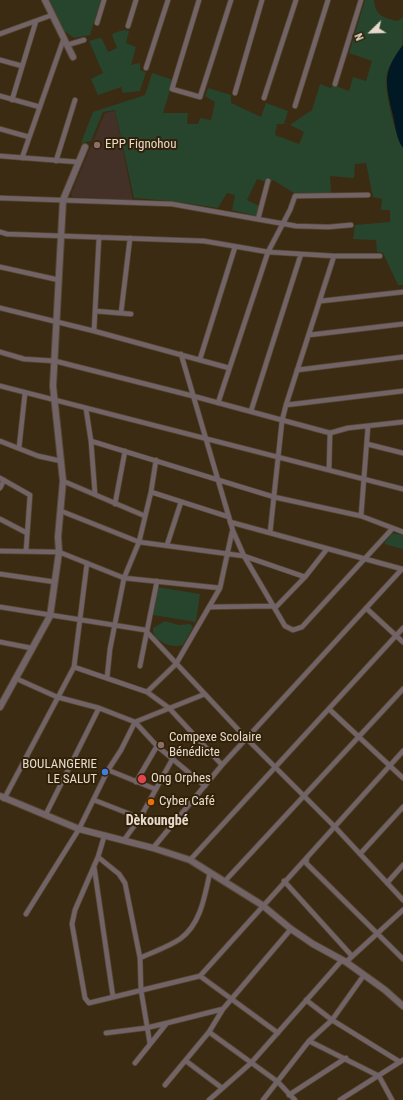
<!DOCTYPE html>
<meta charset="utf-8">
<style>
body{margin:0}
#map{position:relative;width:403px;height:1100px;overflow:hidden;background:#3b2b13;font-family:"Roboto Condensed",sans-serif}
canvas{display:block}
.north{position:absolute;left:351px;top:12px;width:40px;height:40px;-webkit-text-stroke:3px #312109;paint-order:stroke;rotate:247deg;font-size:11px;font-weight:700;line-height:16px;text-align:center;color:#e5dacc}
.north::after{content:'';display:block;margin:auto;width:14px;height:18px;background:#e5dacc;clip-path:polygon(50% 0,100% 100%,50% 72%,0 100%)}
</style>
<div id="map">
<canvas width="403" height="1100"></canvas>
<div class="north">N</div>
</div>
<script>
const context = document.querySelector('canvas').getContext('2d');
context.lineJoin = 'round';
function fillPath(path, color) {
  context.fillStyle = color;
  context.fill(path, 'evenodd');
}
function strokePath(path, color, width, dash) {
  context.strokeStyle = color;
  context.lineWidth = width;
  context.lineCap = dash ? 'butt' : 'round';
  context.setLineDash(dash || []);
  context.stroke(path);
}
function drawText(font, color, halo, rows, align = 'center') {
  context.font = font + ' "Roboto Condensed",sans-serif';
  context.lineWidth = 4;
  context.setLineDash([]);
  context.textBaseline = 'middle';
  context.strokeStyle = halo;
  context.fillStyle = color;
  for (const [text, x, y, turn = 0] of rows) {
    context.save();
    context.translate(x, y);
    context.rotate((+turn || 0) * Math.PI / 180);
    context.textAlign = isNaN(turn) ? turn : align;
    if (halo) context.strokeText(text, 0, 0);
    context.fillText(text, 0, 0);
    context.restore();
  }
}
fillPath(new Path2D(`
 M115 111 133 201 73 197 71 194 105 113Z`), '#433128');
fillPath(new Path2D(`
 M49 0H101L90 35 74 38 62 29Z
 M365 0H374C375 15 383 18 397 21L403 18C403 25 403 39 402 46 398 55 390 62 387 73 383 87 395 136 403 148V285H398L383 253 377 252 376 240 353 239 355 225 390 222V210H381L382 199 373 197 366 163 355 164 354 178 330 176 331 193H294L273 180 270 183 257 179 247 200 259 206 257 216 232 210 235 195 227 193 218 208 172 201 134 198 115 110 103 112 91 141 81 143 93 112 145 95 152 73 173 80 163 113H188L187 124H198L200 118 211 120 215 102 205 96 208 88 231 95V103L261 117 266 103 288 111 284 124H277L275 135 299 144 304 132 290 125 312 110 320 84 331 88 333 85 349 91 353 77 366 81 372 61 349 53Z
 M124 30 129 31 126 43 136 47 131 65 140 63V70L146 72 140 91 123 93 121 87 98 95 91 79 103 73 89 41 99 38 102 39 108 52 117 48 112 35 114 33Z
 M392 533 403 535V549L384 544Z
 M157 587 200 594 196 622 153 615Z
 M165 621 179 625 190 624 193 627 183 645C173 649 152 641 153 628Z`), '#27452d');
fillPath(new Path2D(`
 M403 45V148C396 138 396 128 393 116 386 84 381 73 403 45Z`), '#001924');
const minor = new Path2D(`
 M199 0 172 89 200 97 231 0
 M97 23 104 0
 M128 26 136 0
 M0 34 52 15
 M67 45 84 40
 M0 60 22 66
 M146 68 168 0
 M335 84 361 0
 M235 93 262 0
 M0 96 40 107
 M264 98 296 0
 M12 100 36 21
 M295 106 328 0
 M0 129 29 137
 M0 156 78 162
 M22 158 64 38
 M56 161 75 100
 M0 198 172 204 296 226 328 227 351 225
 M258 219 268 181
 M0 232 7 234 204 241 268 252 334 256H380
 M0 267 59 280
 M321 301 403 292
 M0 308 94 331 229 368
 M95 311 131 314
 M121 313 130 238
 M94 331 99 237
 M309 335 403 324
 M0 352 24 359 55 361 193 396 330 433 348 428 403 422
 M181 354 233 531 244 556 285 626 293 630 302 627 392 529
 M200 359 235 247
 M297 370 403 357
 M0 386 403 489
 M218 403 268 252 290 210 295 196 368 195
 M286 405 403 391
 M86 409 91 441 95 494
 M251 411 301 254
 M0 441 38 456 61 461
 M91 441 274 497 361 516 403 532
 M367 444 403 453
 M19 448 25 393
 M329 469 330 433
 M0 478 30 495 26 551
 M63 481 145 516
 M0 488 4 480
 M151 492 229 517
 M115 504 125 451
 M61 511 139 542 244 556 305 577
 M361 516 368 426
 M0 519 27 533
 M270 533 282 421 286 405 334 256
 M167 545 181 502
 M0 551 59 552 124 578 220 588
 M0 574 55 582
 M0 607 145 630 246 738 334 826 403 900
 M209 607 274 606
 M275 608 305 577 327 549
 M366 608 403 642
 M0 642 31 648
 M140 666 157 581
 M74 667 147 692 169 708 222 765
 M15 678 57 697 99 708 135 722 157 746 205 786
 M107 678 110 649 124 578 139 542 151 492 156 460
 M147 692 176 664 220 588 232 532
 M329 709 403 778
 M108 770 155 789
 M136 782 157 746
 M4 799 74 667 87 563
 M94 800 140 818
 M46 814 99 708
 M104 837 98 857 119 874 125 883 140 958 141 990 150 1044
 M124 840 140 818 173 758
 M153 848 222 765 402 569 230 522
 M360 854 403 807
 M98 857 75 910 72 924 85 998 89 1003 200 976 403 751
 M307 858 306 863 403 959
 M190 860 403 628
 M94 866 113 997
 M225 881 403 689
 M284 881 352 956
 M387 883 403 865
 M26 914 79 829 108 770 121 750 135 722 205 694
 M140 958C153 952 168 947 180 939 201 924 205 895 210 872
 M346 962 403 910
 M200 976 278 1033
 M306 1000 332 1020 400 1062
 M209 1032 278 1082 295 1100
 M106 1033 146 1028 167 1023
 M309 1041 379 1076 392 1100
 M186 1061 222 1088
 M135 1063 167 1023 223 1009
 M165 1085 209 1032 223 1009 291 929
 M289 1095 346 1058
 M209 1100 251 1063 342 960
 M263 1100 309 1041 332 1020 364 975
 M340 1100 403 1060`);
const tertiary = new Path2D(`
 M45 0 73 57
 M0 707 50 616 59 552 58 537 63 481 53 386 63 200 85 147
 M0 796 79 829 153 848 190 860 262 905 291 929 313 944 346 962 385 990 403 1006`);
strokePath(minor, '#564731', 6);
strokePath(tertiary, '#564731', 8);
strokePath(minor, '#726366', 4.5);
strokePath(tertiary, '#726366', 6);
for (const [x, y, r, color] of [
 [97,145,4,"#8d6e63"],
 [161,745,4,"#8d6e63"],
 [105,772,4,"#3f7fe0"],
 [142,779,5,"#e0444e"],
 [151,802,4,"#e8710a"]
]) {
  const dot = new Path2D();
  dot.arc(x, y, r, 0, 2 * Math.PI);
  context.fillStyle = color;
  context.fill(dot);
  strokePath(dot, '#312109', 1.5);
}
drawText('13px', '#e5dacc', '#312109', [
 ["EPP Fignohou",105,145],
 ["Compexe Scolaire",169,738],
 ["Bénédicte",169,753],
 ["BOULANGERIE",97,765,"right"],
 ["LE SALUT",97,780,"right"],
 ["Ong Orphes",151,779],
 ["Cyber Café",159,802]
], 'left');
drawText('bold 14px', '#e5dacc', '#312109', [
 ["Dèkoungbé",157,821]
]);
</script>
